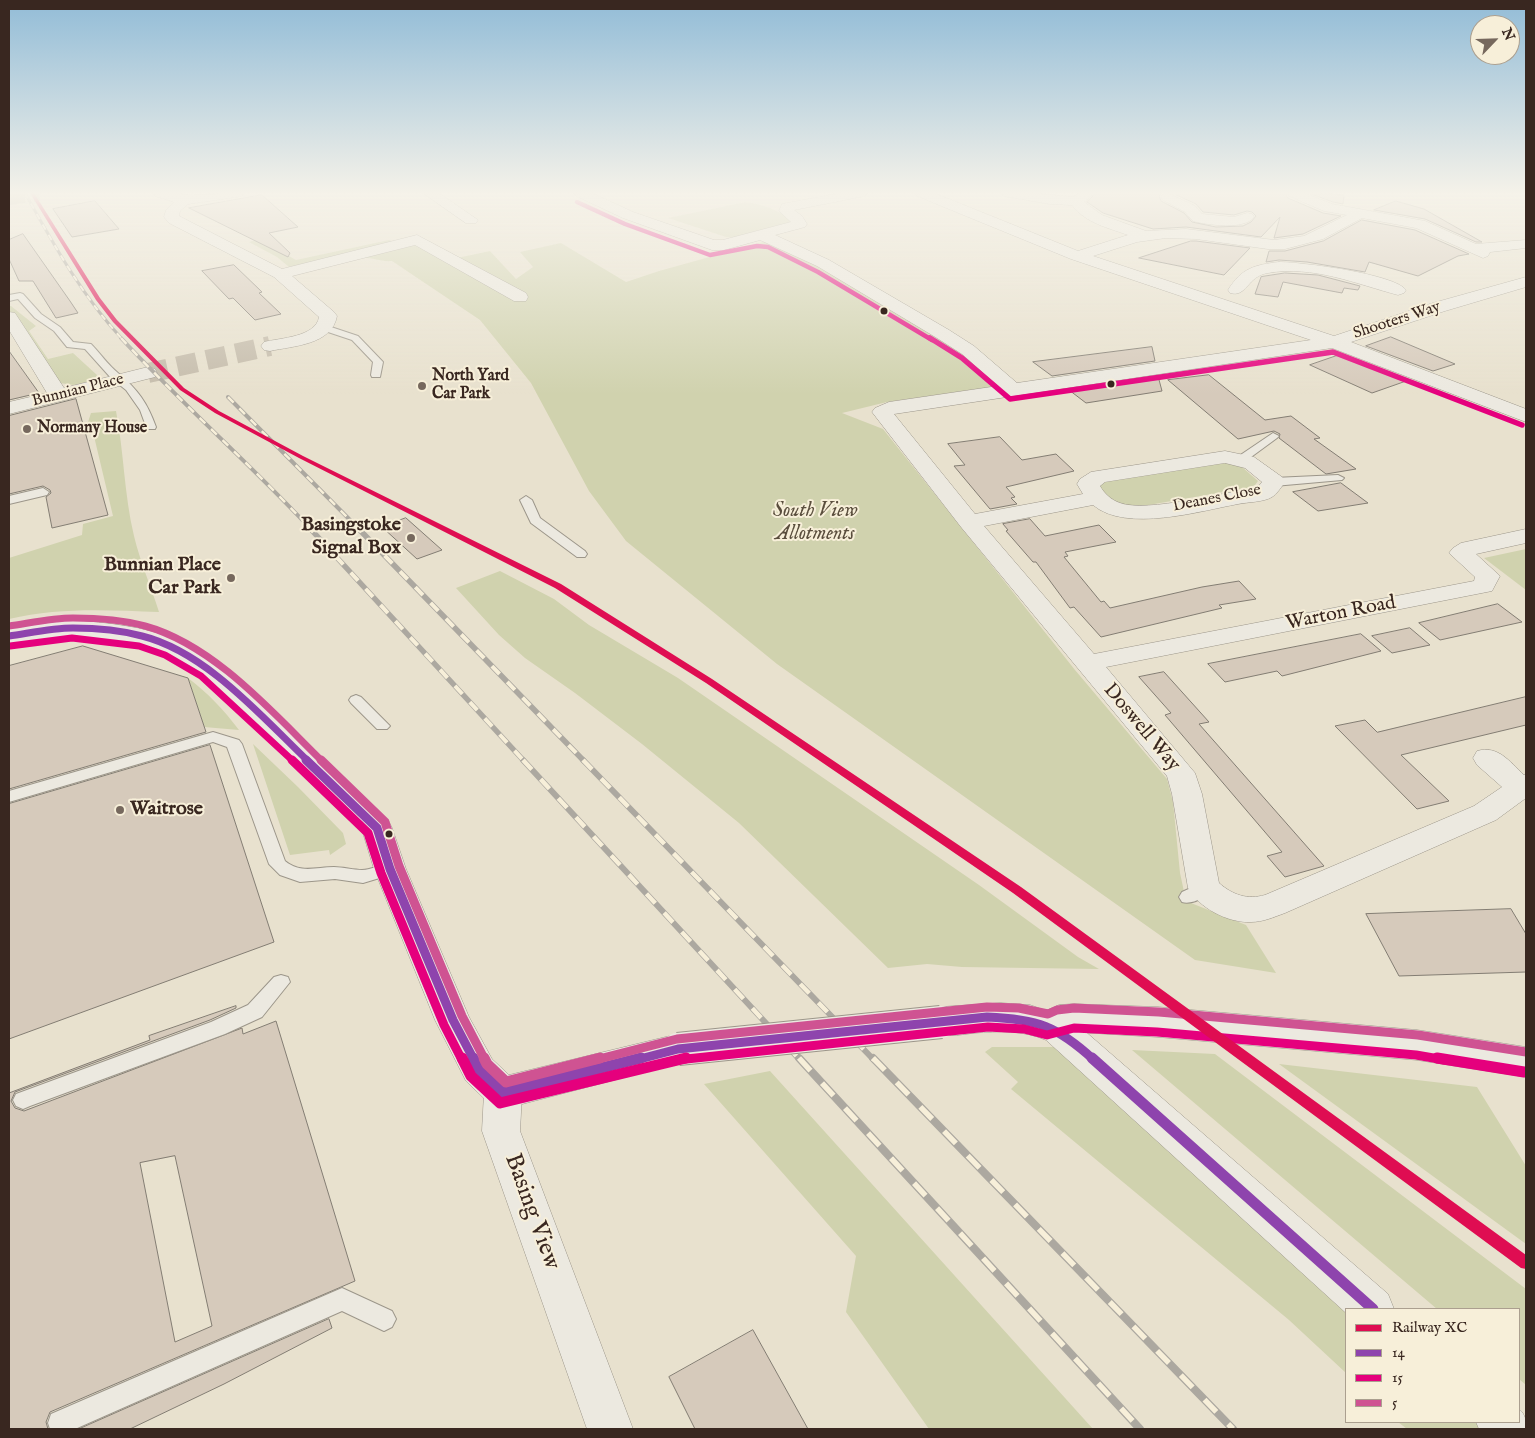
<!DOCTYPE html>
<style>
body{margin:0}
#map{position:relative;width:1535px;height:1438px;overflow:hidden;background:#e8e1ce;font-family:"IM FELL English",serif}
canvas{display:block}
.frame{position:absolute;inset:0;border:10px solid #392720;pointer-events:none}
.legend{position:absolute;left:1345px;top:1308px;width:175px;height:115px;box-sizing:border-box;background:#f7efd9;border:1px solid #ab9f8f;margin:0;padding:6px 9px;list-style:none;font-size:15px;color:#392720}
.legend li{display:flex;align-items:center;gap:10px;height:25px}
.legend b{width:25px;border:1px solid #ab9f8f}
.north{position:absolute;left:1470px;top:15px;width:50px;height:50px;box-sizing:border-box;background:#f7efd9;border:1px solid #ab9f8f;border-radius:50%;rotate:66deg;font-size:14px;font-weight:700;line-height:20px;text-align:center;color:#392720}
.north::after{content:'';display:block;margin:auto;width:18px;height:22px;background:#76685d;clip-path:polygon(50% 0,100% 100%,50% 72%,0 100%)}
</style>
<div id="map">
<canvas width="1535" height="1438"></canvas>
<div class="frame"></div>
<ul class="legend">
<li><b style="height:6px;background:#df0d52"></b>Railway XC</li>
<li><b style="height:6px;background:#8e44ad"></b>14</li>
<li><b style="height:6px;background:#e5007d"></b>15</li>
<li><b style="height:6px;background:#cf5392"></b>5</li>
</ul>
<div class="north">N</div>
</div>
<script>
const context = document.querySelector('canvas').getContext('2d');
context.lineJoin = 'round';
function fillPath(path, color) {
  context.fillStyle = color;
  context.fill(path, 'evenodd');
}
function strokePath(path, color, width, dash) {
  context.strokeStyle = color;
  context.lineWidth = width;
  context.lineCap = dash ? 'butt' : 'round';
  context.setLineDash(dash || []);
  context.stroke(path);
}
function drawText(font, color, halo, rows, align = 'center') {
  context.font = font + ' "IM FELL English",serif';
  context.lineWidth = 4;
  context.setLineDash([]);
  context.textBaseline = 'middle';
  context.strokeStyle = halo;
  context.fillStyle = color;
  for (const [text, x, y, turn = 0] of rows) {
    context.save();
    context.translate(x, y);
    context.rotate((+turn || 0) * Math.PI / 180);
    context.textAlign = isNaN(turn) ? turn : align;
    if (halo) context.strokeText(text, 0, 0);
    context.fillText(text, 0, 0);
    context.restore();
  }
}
fillPath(new Path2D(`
 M745 202C763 204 777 210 794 220V223L736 238 726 237 668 218Z
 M259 239 296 260 389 240 405 246 418 245 457 269 472 267 457 258 490 251 516 279 533 267 520 252 561 243 626 282 659 271 767 241 794 251 956 347 1006 385 887 402 842 413 883 429 1075 670 1167 779 1173 802 1180 873 1186 901 1246 925 1276 973 1195 960 777 664 626 541 589 491 531 383 480 320 392 261C380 262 372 257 360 258L289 267 277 257 249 242Z
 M9 306H11L36 326 29 331 48 359 73 353 97 375 94 380 74 385 60 383 33 348 9 310Z
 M116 411C124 452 124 494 134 536 140 561 151 587 159 612 108 610 59 607 9 619V558L82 535 83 524 113 516 93 432 52 439 49 432 88 422 91 413Z
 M1225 462 1242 467 1258 481 1255 485 1247 488 1131 508 1108 499 1097 485 1105 481Z
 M1526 549V590L1484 558Z
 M500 571 554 599 589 625 678 678 979 885 1078 957 1099 969 962 967 927 964 888 968 739 823 642 744 575 693 525 658 499 635 456 588Z
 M188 678C208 693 224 710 239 730L204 727Z
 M253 744 298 787 343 833 346 844 330 855 329 850 290 855Z
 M992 1047H1056L1350 1309H1346V1373L1289 1320 1011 1089 1018 1082 985 1052Z
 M1132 1050 1215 1054 1526 1289V1385L1519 1379V1309H1437Z
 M1279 1064 1477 1087 1526 1166V1244Z
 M770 1071 1093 1429H929L846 1312 856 1256 704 1084Z
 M1398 1422H1475L1484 1429H1407Z`), '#d0d2ae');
const building = new Path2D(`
 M1097 193H1162L1159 196 1161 201 1184 213 1192 222 1216 227 1243 226 1251 222 1256 216 1252 212 1247 211 1234 215 1203 212 1196 204 1172 193H1285L1288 198 1323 213 1341 216 1303 234 1274 238 1280 217 1261 237 1186 227 1153 229 1103 213 1087 202Z
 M1309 193 1344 195 1343 204 1333 202Z
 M262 195 298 227 269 233 290 253 288 257 189 208Z
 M95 201 119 229 72 237 53 209Z
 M1396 201 1424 209 1482 242H1476L1425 219 1374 210Z
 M1362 220 1415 230 1469 254 1458 256 1418 276 1369 262 1365 272 1307 262 1279 260 1266 262 1269 251H1285L1323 241Z
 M23 234 70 301 78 313 56 318 33 281H19L9 259V240Z
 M1191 241H1196L1250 248 1224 275 1139 258Z
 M234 265 262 292 259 293 281 314 255 320 233 298 229 299 202 271Z
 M1285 273 1318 275 1360 286 1358 290 1344 288 1342 293 1283 282 1278 297 1255 294 1261 277Z
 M1391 337 1455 364 1433 371 1366 346Z
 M1152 347 1155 361 1052 376 1033 362Z
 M9 351 39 393 9 400Z
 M1342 354 1409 380 1372 393 1310 365Z
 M1209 375 1265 420 1291 416 1320 438 1314 439 1356 469 1326 474 1279 438 1280 434 1274 431 1238 439 1168 380Z
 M1158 376 1162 391 1086 403 1069 390Z
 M76 399 108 515 52 528 46 497 51 493 50 490 43 486 9 494V416Z
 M1000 437 1022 460 1056 454 1074 471 1006 487 1015 497 1011 498 1017 504 990 509 954 466 965 465 948 444Z
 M1341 483 1368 503 1318 511 1293 492Z
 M406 518 442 550 417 559 382 527Z
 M1030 519 1045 536 1099 525 1116 542 1065 552 1068 556 1064 557 1101 602 1104 601 1110 608 1202 587 1239 581 1256 599 1219 605 1222 608 1101 637 1074 607 1070 608 1036 562H1033L1006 531 1008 530 1003 524Z
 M1498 604 1522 622 1440 640 1419 623Z
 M1410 628 1430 645 1392 653 1372 636Z
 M1361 634 1381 651 1282 676 1277 671 1225 682 1208 664Z
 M83 646 188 678 206 732 9 789V666Z
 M1164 672 1209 722 1199 724 1324 866 1285 877 1267 856 1282 852 1165 715 1171 713 1139 677Z
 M1526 697V725L1401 755 1449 801 1417 809 1335 726 1365 720 1377 732Z
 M210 745 274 942 9 1039V804Z
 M1511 909 1526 934V972L1399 976 1366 914Z
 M236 1006V1008L210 1020 15 1092 11 1101 15 1108 24 1111 242 1028 243 1034 276 1021 355 1281 50 1412 46 1422 48 1429H9V1093L150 1040 149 1036ZM175 1156 212 1326 175 1342 140 1163Z
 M329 1319 332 1328 224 1384 130 1429H79Z
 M753 1330 808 1429H695L669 1377Z`);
fillPath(building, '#d6cabb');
strokePath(building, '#837d73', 1);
strokePath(new Path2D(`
 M9 197 39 193`), '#c5bcab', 16, [16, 8]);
strokePath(new Path2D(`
 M148 373 270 346`), '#c5bcab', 20, [20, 10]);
strokePath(new Path2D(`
 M9 194 13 193`), '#c5bcab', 16, [16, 8]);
const service = new Path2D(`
 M20 293 23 294 41 314 60 327 73 342 91 344C100 353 108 365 118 373 138 390 147 402 156 427L155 429H147L140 410 126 390 111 378 85 349 67 347 54 331 35 318 18 299 9 301V295Z
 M325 325 358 336 383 362 380 377H372L371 375 373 362 352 340 322 330V326Z
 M1273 433 1279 436 1277 438 1247 460H1239L1237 458 1239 456Z
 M1338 475 1344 478 1342 480 1274 486 1268 482 1274 478Z
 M43 488 49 492 47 495 9 504V496Z
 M526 496 532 500 540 518 585 551 587 554 585 557H577L531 523 520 500Z
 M356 695 361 697 390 726 387 729H377L351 703 349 700 351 697Z
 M213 732 239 740 242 744 285 861C301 874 316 867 334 867 343 867 353 870 362 870 374 870 384 861 396 865L399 869 396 873 363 883 335 879 300 882 280 875 269 864 227 747 213 742 9 802V791Z
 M1204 882 1210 883 1213 888C1207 897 1192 905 1182 902L1179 897 1182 892Z
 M281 975 288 977 290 982 262 1017 225 1034 30 1106 23 1109 16 1106 13 1100 16 1094 211 1022 248 1005 274 977Z
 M342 1288 392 1311 396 1319 392 1327 384 1331 342 1311 75 1429H50L48 1423 51 1414Z`);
const minor = new Path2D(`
 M153 193H172L189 195 244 193 242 196 237 197 188 204 180 211 179 216 282 269 417 235 526 293 528 297 526 301H514L415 245 292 276 334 312 337 316C332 345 293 346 270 351L264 350 261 346 264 342C280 338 316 337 319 317L274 277 169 223 164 217 166 210 174 202 155 196Z
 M423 193H439L478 220 476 223H466Z
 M574 193H592L633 212 714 240H723L791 222 779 211 782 204 840 193H867L865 196 860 197 794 210 802 216 807 224 805 227 775 235 829 260 949 330 974 346 1017 383 1311 340 1071 259 917 196 915 193H934L1078 251 1128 235C1109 228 1085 223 1072 205L1050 204 1008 197 1003 196 1001 193H1032L1073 197 1079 193H1095L1084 202 1102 215 1146 231 1186 229 1274 240 1304 236 1347 215 1324 211 1289 196 1287 193H1305L1332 204 1425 221 1476 244 1526 240V248L1490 252 1488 256 1483 258 1416 228 1362 218 1323 239 1285 249H1268L1196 239 1166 238 1137 242 1093 256 1334 336 1433 303 1526 277V287L1445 311 1351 342 1526 409V422L1332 348 894 414 975 514 1083 494 1077 484 1080 479 1091 472 1225 451 1254 457 1282 477 1285 482C1282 486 1277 494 1272 497 1264 502 1248 502 1238 504 1200 511 1126 533 1093 505L984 526 1094 654 1474 581 1475 577 1449 553 1453 548 1461 543 1526 529V543L1476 554 1500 576 1492 591 1106 667 1195 773 1202 794 1219 883C1233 895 1247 900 1265 895L1474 806 1502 787 1477 765 1473 758 1477 751C1498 745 1509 761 1524 775L1526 774V798L1496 820 1285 913C1274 917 1263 922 1251 922 1228 923 1199 908 1188 888L1172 794 1167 776 961 527 872 412 875 408 889 402 998 386 962 354 937 338 817 266 760 240 724 250H712L623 218 576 196ZM1225 463 1245 468 1262 482 1258 487C1228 492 1146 513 1120 503 1111 500 1104 493 1100 486L1105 482Z
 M1168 193 1195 206 1202 214 1234 217 1247 213 1252 214 1254 217C1245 230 1207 225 1193 221L1185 212 1163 200 1161 197 1163 194Z
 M1279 262C1301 262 1395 274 1406 290L1404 293 1398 295C1356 284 1313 265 1268 273 1247 276 1247 298 1230 293L1228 290C1242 268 1254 265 1279 262Z
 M9 312 15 313 64 388 148 367 155 369 157 373 155 377 9 414V402L47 393 9 330Z
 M1074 1004 1158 1007 1417 1030 1526 1047V1077L1417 1060 1158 1037 1074 1032 1048 1040 1036 1035 1030 1025 1036 1015 1059 1005Z
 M503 1077 516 1082 522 1093 520 1131 633 1429H587L482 1131 484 1093 490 1082Z`);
const tertiary = new Path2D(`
 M72 620C108 623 143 626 177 640 221 659 256 696 291 728 323 759 355 790 388 820L392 828 406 869 469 1017 492 1059 509 1075 678 1034 691 1038 696 1049 691 1060 503 1109 490 1104 466 1081 435 1020 374 869 363 833 247 718 198 674 160 651 137 643 72 636 9 644V628Z
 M1001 1003 1030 1005 1072 1020 1388 1294 1394 1309H1346V1313L1046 1040C1023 1030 999 1031 974 1033 958 1035 944 1038 929 1032L923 1022 929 1012 941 1007Z
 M1519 1409C1526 1415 1526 1421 1526 1429H1479L1476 1422H1519Z`);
strokePath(service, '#9c968a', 2);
strokePath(minor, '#9c968a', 1);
strokePath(tertiary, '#9c968a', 1);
fillPath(service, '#ece9e0');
fillPath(minor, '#ece9e0');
fillPath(tertiary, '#ece9e0');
const railFar4 = new Path2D(`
 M25 193C54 245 82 296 123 340`);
const railFar3 = new Path2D(`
 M121 338C181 403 247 461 307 525
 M228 397 355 525`);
const railFar2 = new Path2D(`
 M306 524 524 761
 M354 524 584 761`);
const railFar1 = new Path2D(`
 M523 760 800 1060
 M583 760 874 1060`);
const rail = new Path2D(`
 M799 1058 1140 1429
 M873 1058 1233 1429`);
strokePath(railFar4, '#aca8a0', 3);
strokePath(railFar3, '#aca8a0', 4);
strokePath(railFar2, '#aca8a0', 5.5);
strokePath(railFar1, '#aca8a0', 6);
strokePath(rail, '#aca8a0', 8);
strokePath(railFar4, '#f7efd9', 2, [6]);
strokePath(railFar3, '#f7efd9', 2.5, [8]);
strokePath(railFar2, '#f7efd9', 4, [11]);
strokePath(railFar1, '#f7efd9', 4.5, [13]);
strokePath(rail, '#f7efd9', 5.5, [17]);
const tertiaryBridge = new Path2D(`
 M678 1049 941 1022`);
strokePath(tertiaryBridge, '#9c968a', 34, []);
strokePath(tertiaryBridge, '#ece9e0', 32);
strokePath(new Path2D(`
 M9 636C30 633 52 628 73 628 96 628 120 630 142 636 206 652 261 716 308 761`), '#8e44ad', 7);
strokePath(new Path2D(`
 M306 760 377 828 390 869 453 1020 474 1060
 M636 1060 678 1049 987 1017C1037 1019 1057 1026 1094 1060`), '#8e44ad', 9);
strokePath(new Path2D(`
 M473 1058 479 1070 503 1093
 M1092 1058 1373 1309
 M503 1093 641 1058`), '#8e44ad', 11);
strokePath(new Path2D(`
 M577 202 625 224 710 255 757 246 768 247 818 272 932 340`), '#e5007d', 4.5);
strokePath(new Path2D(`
 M930 338 962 358 1010 399 1333 352 1522 425`), '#e5007d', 5.5);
strokePath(new Path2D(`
 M10 646 72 638 139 646 165 655 201 676 293 761`), '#e5007d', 7);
strokePath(new Path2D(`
 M292 760 368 833 381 873 444 1025 462 1060
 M677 1060 988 1027 1024 1029 1047 1035 1074 1028 1157 1032 1416 1055 1445 1060`), '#e5007d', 9);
strokePath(new Path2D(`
 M462 1058 471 1076 500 1103 686 1058
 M1437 1058 1524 1072`), '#e5007d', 11);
strokePath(new Path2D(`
 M9 626C30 623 52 618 73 618 96 618 123 620 145 626 214 645 272 712 322 761`), '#cf5392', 7);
strokePath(new Path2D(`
 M321 760 385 822 399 866 462 1016 485 1060
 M595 1060 677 1039 987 1007 1019 1008 1048 1014 1057 1010 1074 1008 1159 1012 1418 1035 1526 1052`), '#cf5392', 9);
strokePath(new Path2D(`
 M484 1058 487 1064 506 1082 600 1058`), '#cf5392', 11);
fillPath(new Path2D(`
 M30 193H34L100 298 117 320 184 388 219 411 303 456 561 584 712 679 1021 887 1526 1255V1269L1521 1268 1013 893 706 683 555 588 299 458 215 413 180 390 113 322 96 300Z`), '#df0d52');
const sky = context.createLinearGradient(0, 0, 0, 394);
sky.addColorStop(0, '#92bcd7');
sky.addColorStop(0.49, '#f5f2e9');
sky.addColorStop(1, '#f5f2e900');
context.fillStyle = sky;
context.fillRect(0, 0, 1535, 394);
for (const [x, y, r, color] of [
 [884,311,4.5,"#392720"],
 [1111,384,4.5,"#392720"],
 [422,386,5,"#76685d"],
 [27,429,5,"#76685d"],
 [411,538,5,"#76685d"],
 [231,578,5,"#76685d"],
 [120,810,5,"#76685d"],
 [389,834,4.5,"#392720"]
]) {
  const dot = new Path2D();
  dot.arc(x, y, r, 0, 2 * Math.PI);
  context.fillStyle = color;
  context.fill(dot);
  strokePath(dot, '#f7efd9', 2);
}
drawText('16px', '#392720', '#f7efd9', [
 ["Shooters Way",1397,321,-18],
 ["Bunnian Place",78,391,-14],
 ["Deanes Close",1217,499,-11]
]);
drawText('bold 16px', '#392720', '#f7efd9', [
 ["North Yard",432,377],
 ["Car Park",432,395],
 ["Normany House",37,429]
], 'left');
drawText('italic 20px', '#5a4e3d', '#f7efd9', [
 ["South View",815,512],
 ["Allotments",815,535]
]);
drawText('bold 20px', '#392720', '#f7efd9', [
 ["Basingstoke",401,526],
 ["Signal Box",401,549],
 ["Bunnian Place",221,566],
 ["Car Park",221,589],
 ["Waitrose",130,810,"left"]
], 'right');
drawText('20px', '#392720', '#f7efd9', [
 ["Warton Road",1341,614,-11],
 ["Doswell Way",1141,728,50]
]);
drawText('24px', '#392720', '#f7efd9', [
 ["Basing View",531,1212,70]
]);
</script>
